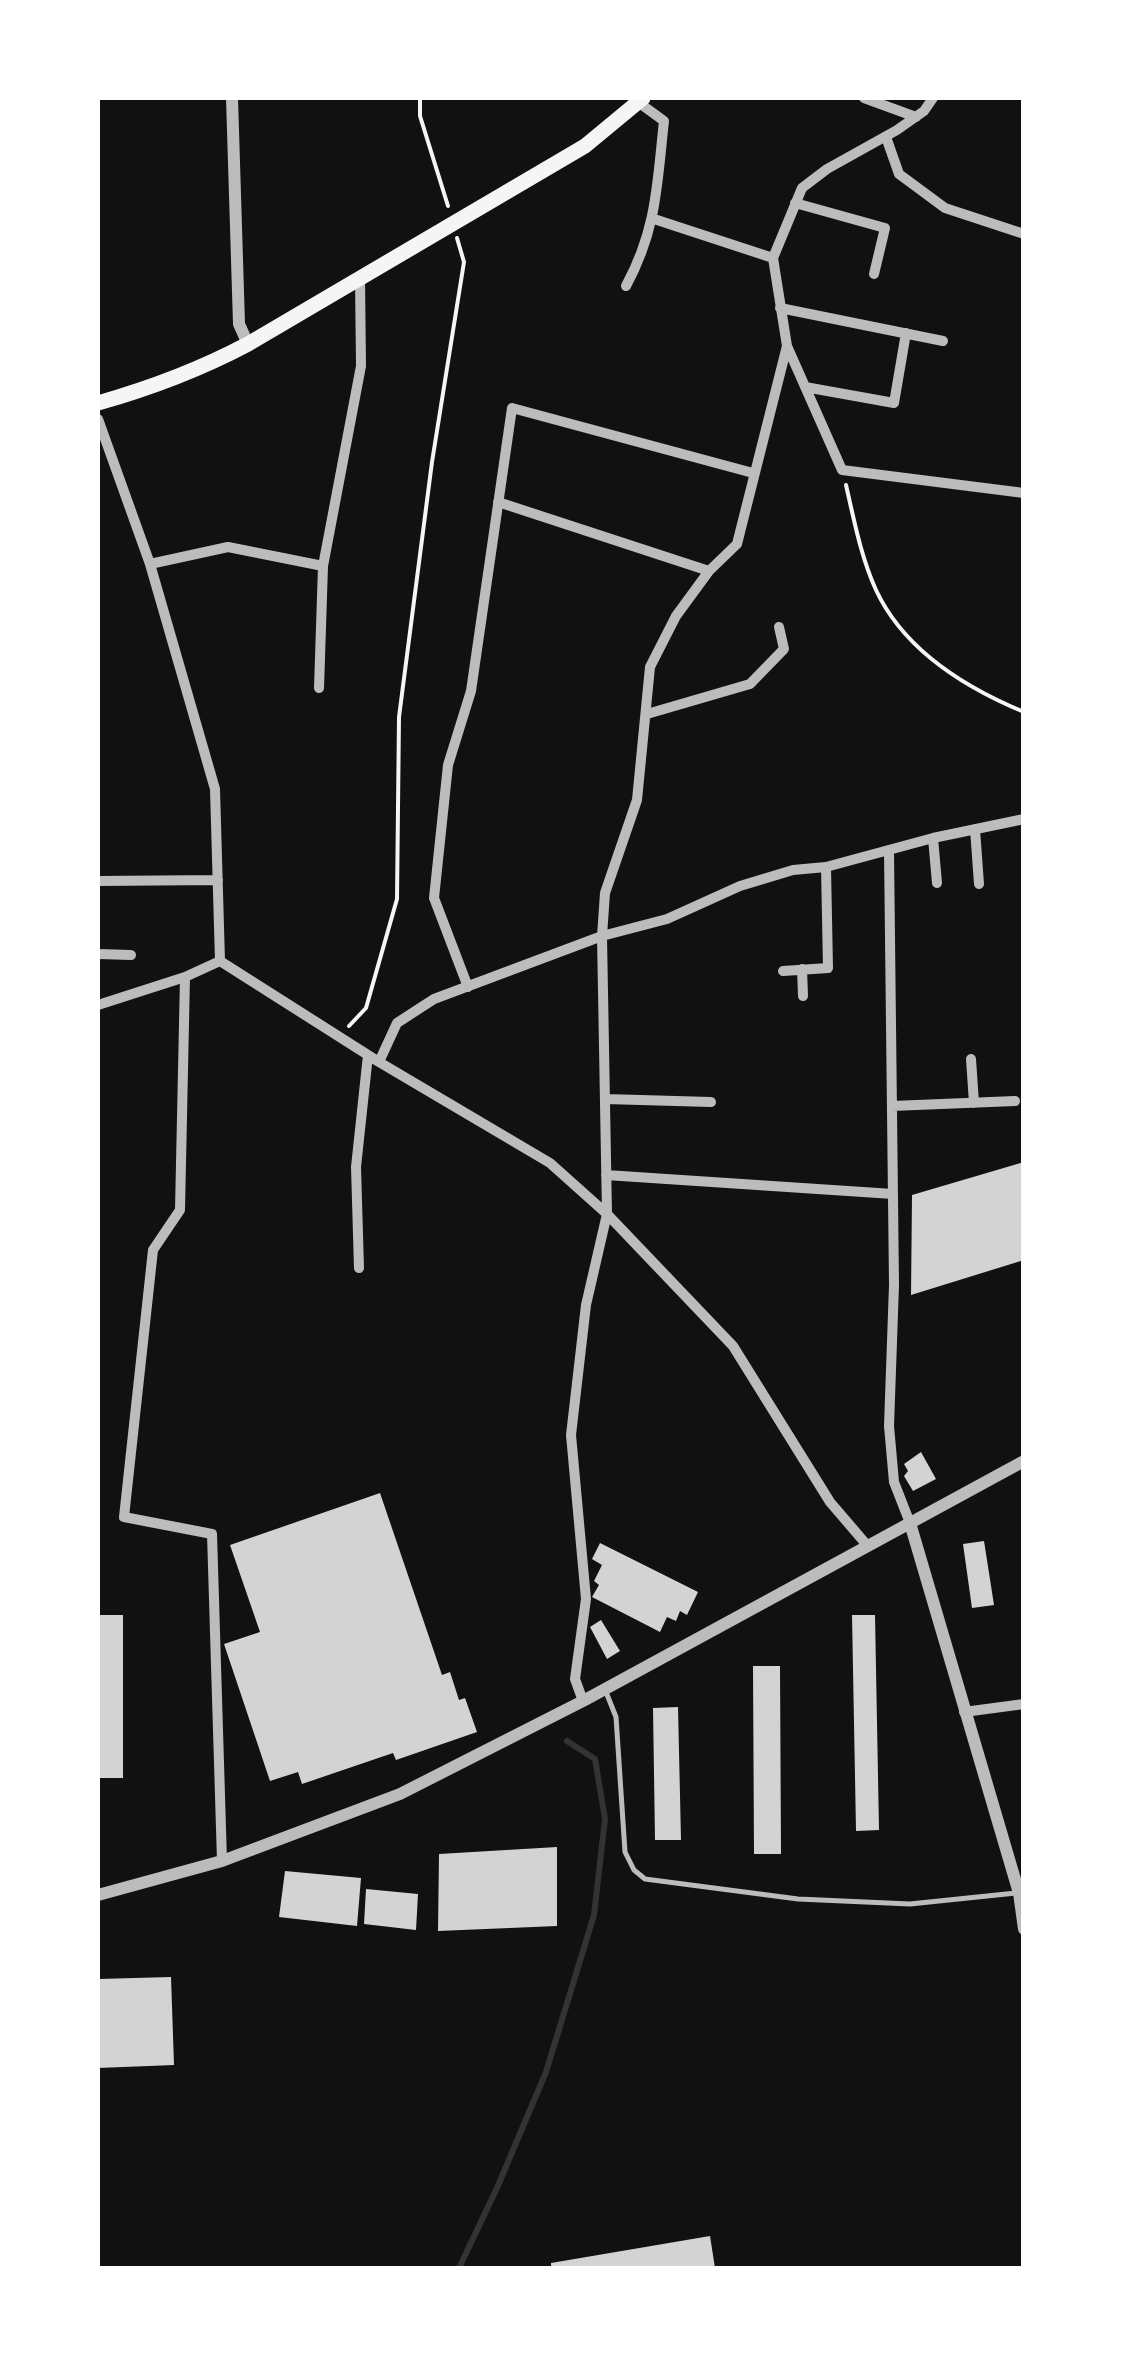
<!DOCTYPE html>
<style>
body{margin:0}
#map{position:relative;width:1121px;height:2366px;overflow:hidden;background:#111;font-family:"Space Grotesk",sans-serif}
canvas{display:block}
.frame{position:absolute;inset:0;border:100px solid #fff;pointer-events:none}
</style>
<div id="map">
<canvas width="1121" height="2366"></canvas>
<div class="frame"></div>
</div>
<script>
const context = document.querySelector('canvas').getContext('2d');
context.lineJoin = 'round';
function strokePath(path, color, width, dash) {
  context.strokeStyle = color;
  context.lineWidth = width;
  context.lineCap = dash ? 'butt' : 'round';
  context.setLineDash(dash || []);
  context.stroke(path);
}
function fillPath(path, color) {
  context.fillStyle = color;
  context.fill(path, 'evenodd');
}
strokePath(new Path2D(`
 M459 2268 497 2188 546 2072 594 1915 605 1819 595 1759 567 1741`), '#333', 6);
fillPath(new Path2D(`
 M1024 1162V1260L911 1295 912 1195Z
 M921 1452 936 1479 913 1491 904 1476 908 1471 904 1464Z
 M380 1493 442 1675 450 1672 459 1700 465 1698 477 1732 396 1760 393 1753 302 1784 298 1772 270 1781 224 1644 260 1632 230 1545Z
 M984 1541 994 1605 972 1608 963 1544Z
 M600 1543 698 1592 687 1615 680 1611 676 1621 667 1617 660 1632 592 1597 599 1585 594 1581 602 1565 592 1559Z
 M98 1615H123V1778H98Z
 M852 1615H875L879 1830 856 1831Z
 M601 1620 620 1651 607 1659 590 1627Z
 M753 1666H780L781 1854H754Z
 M678 1707 681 1840H655L653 1708Z
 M557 1847V1926L438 1931 439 1854Z
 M285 1871 361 1878 357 1926 279 1917Z
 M366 1889 418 1894 416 1930 364 1924Z
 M171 1977 174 2065 98 2068V1979Z
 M710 2236 715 2268H551V2263Z`), '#d3d3d3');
strokePath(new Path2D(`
 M420 98V116L448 206
 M846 485C854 520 861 557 876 590 904 650 966 688 1024 712
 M349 1026 366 1008 397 899 399 717 432 462 464 262 457 238`), '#f5f5f5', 4);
strokePath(new Path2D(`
 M606 1692 616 1717 625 1852 634 1870 645 1879 798 1899 910 1904 1016 1893`), '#bcbcbc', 5);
strokePath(new Path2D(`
 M864 98 916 117
 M933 98 924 111 897 130 827 169 802 188 773 258 787 346 842 470 1024 493
 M886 137 899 174 945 208 1024 234
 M795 203 885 228 874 274
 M654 219 773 258
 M626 286C657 229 657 184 664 121L638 102
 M780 308 943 341
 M805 387 894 403 906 333
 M98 419 150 564 215 789 220 961 379 1062 550 1163 607 1214 733 1346 830 1502 866 1544
 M498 502 709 571
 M150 564 228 547 323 566
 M319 688 323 566 361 366 360 278
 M647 714 750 684 784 649 779 627
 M975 829 979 884
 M933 838 937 883
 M889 851 894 1285 889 1426 894 1482 910 1523
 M98 881 218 880
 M98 954 131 955
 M802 969 803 996
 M783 971 828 968 826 867
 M185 977 180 1210 153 1250 124 1517 212 1534 222 1861
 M468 987 434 898 448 765 471 691 512 408 753 473
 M98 1005 185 977 220 961
 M971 1059 974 1103
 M379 1062 397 1023 434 999 602 936 667 919 740 886 793 870 826 867 933 838 1024 819
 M605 1099 711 1102
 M892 1106 1015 1101
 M606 1175 893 1194
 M359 1268 356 1167 368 1055
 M583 1701 575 1679 586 1599 571 1435 586 1305 607 1214 602 936 605 893 637 800 650 667 676 616 709 571 737 544 787 346
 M964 1712 1024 1704`), '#bcbcbc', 10);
strokePath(new Path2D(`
 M232 98 239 324 248 344
 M910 1523 1019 1893 1024 1929
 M98 1895 222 1861 400 1794 583 1701 1024 1461`), '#bcbcbc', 12);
strokePath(new Path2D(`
 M98 403C151 388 199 370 248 344L585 146 643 98`), '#f5f5f5', 15);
</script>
